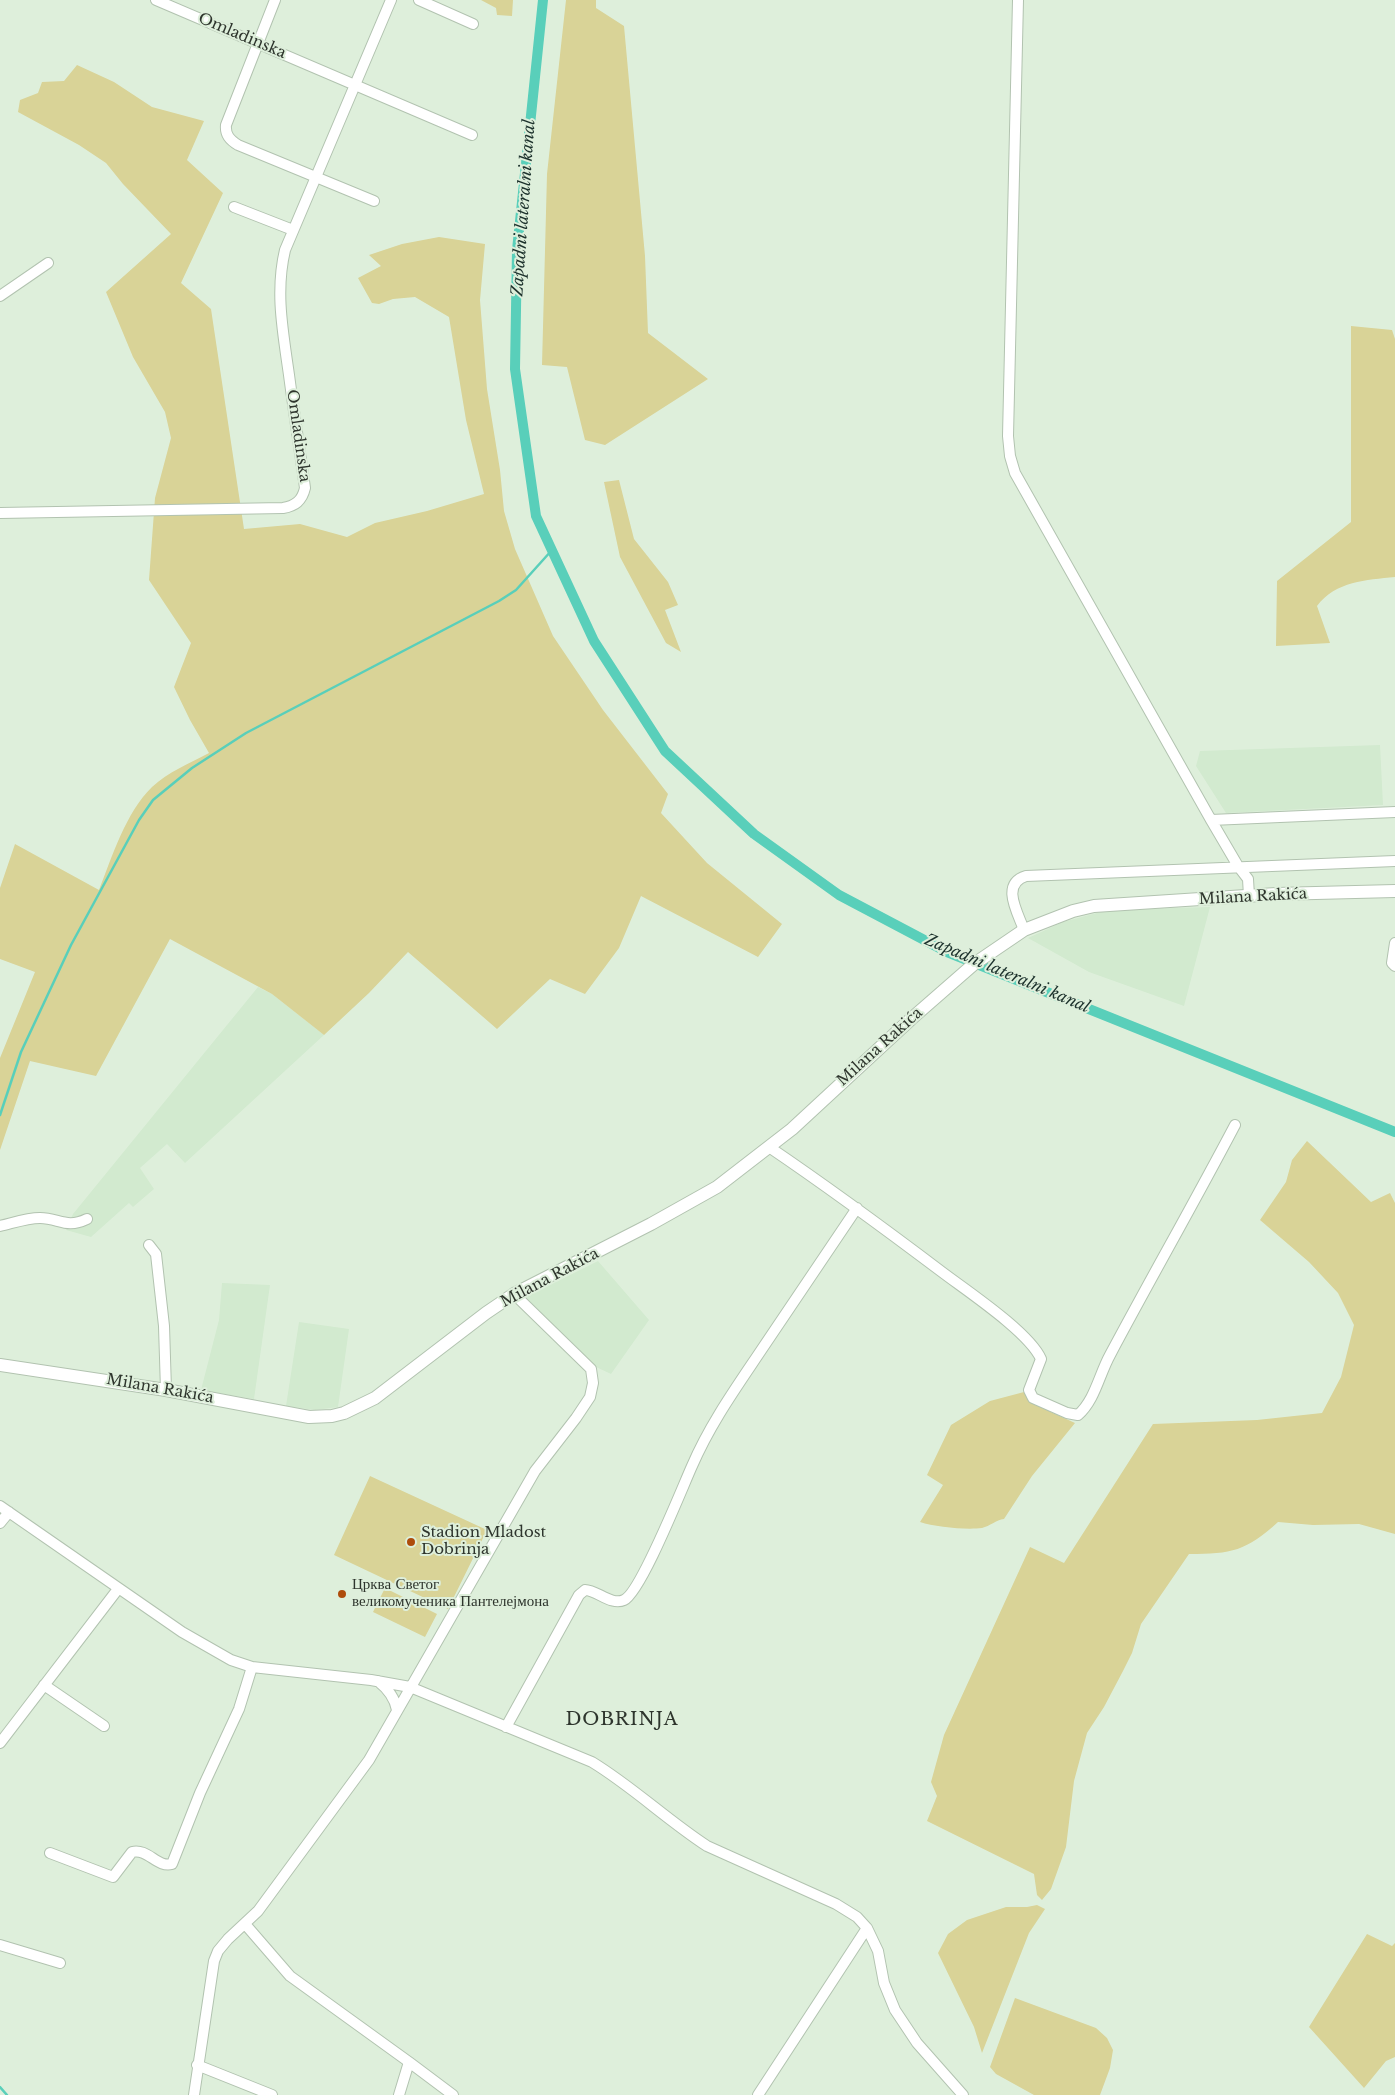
<!DOCTYPE html>
<meta charset="utf-8">
<style>
body{margin:0}
canvas{display:block;background:#deefdb}
</style>
<canvas width="1395" height="2095"></canvas>
<script>
const context = document.querySelector('canvas').getContext('2d');
context.lineJoin = 'round';
function fillPath(path, color) {
  context.fillStyle = color;
  context.fill(path, 'evenodd');
}
function strokePath(path, color, width, dash) {
  context.strokeStyle = color;
  context.lineWidth = width;
  context.lineCap = dash ? 'butt' : 'round';
  context.setLineDash(dash || []);
  context.stroke(path);
}
function drawText(font, color, halo, rows, align = 'center') {
  context.font = font + ' "Libre Baskerville",serif';
  context.lineWidth = 4;
  context.setLineDash([]);
  context.textBaseline = 'middle';
  context.strokeStyle = halo;
  context.fillStyle = color;
  for (const [text, x, y, turn = 0] of rows) {
    context.save();
    context.translate(x, y);
    context.rotate((+turn || 0) * Math.PI / 180);
    context.textAlign = isNaN(turn) ? turn : align;
    if (halo) context.strokeText(text, 0, 0);
    context.fillText(text, 0, 0);
    context.restore();
  }
}
fillPath(new Path2D(`
 M1380 745 1383 805 1226 813 1196 766 1200 751Z
 M1210 907 1184 1006 1089 972 1028 938 1063 922 1108 910Z
 M258 987 272 994 324 1035 185 1163 167 1144 140 1168 154 1189 133 1207 129 1203 91 1237 66 1230 73 1214Z
 M598 1261 649 1320 611 1374 594 1366 522 1299Z
 M222 1283 270 1285 254 1399 201 1390 219 1320Z
 M299 1322 349 1329 338 1407 315 1410 286 1406Z`), '#d2eacf');
fillPath(new Path2D(`
 M481 0H513L512 16 497 15 496 8Z
 M566 0H596V8L624 26 645 256 648 333 708 379 605 445 585 440 567 367 542 365 547 174Z
 M77 65 114 82 152 107 204 121 187 160 223 193 181 283 211 309 244 529 300 524 347 537 375 523 427 511 484 494 466 420 449 317 415 297 393 299 379 304 372 303 358 278 381 266 369 255 402 244 439 237 485 244 480 300 487 389 500 470 504 511 515 549 553 636 603 710 668 794 661 813 707 863 782 924 758 957 641 896 619 948 585 994 550 979 497 1029 408 952 369 993 324 1035 272 994 170 939 96 1076 30 1061 0 1150V1058L35 972 0 959V888L15 844 99 890C112 857 126 812 152 787 168 772 190 763 209 753L190 720 174 687 191 643 149 580 155 498 171 438 165 412 133 357 106 292 171 234 123 184 106 163 79 145 18 112 20 100 38 93 42 82 64 81Z
 M1351 326 1392 330 1395 339V577C1366 580 1336 581 1317 606L1330 643 1276 646 1277 581 1351 522Z
 M619 480 634 539 668 582 678 605 665 610 681 652 666 643 620 557 604 482Z
 M1307 1141 1371 1202 1390 1193 1395 1203V1534L1359 1524 1313 1525 1278 1522C1246 1551 1232 1554 1189 1554L1141 1624 1132 1653 1123 1671 1104 1707 1087 1733 1074 1781 1066 1847 1051 1889 1042 1900 1037 1895 1034 1874 927 1821 937 1796 931 1782 944 1735 1030 1547 1064 1563 1153 1424 1257 1420 1322 1413 1341 1377 1354 1325 1338 1293 1309 1262 1260 1220 1286 1182 1292 1160Z
 M1024 1392 1029 1402 1075 1423 1032 1476 1004 1519C996 1520 990 1526 982 1528 966 1530 935 1527 920 1522L943 1485 927 1475 951 1425 990 1401Z
 M370 1476 487 1530 448 1609 334 1555Z
 M385 1588 437 1614 425 1637 373 1612Z
 M1037 1905 1045 1909 1029 1933 982 2053 974 2027 938 1953 948 1934 967 1920 1006 1907H1027Z
 M1367 1934 1392 1946 1395 1943V2057L1386 2061 1364 2088 1309 2027Z
 M1015 1998 1096 2028 1107 2038 1113 2050 1110 2068 1100 2095H1034L996 2074 990 2067Z`), '#d9d397');
strokePath(new Path2D(`
 M0 1115 21 1052 71 945 139 820 153 800 192 768 246 733 499 601 516 590 552 550
 M0 2087 7 2095`), '#59cfba', 2.5);
strokePath(new Path2D(`
 M543 0 517 250 515 369 536 516 594 641 665 751 754 834 839 895 947 952 1395 1132`), '#59cfba', 10);
const minor = new Path2D(`
 M156 0 472 135
 M275 0 226 125C225 135 230 140 238 145L374 201
 M419 0 473 24
 M1018 0 1008 436 1010 456 1015 473 1211 820 1238 866 1248 879 1249 896
 M234 207 293 230
 M0 296 48 263
 M0 513 283 508C295 506 302 501 305 488 300 451 294 413 289 375 283 332 275 292 285 250L391 0
 M1211 820 1395 812
 M1024 930C1018 913 1000 884 1026 876L1395 861
 M1395 943 1392 963 1395 966
 M769 1147C828 1187 885 1229 942 1272 967 1291 1029 1332 1041 1359L1029 1390 1033 1398 1067 1413 1078 1415C1095 1400 1099 1375 1110 1355 1151 1278 1194 1203 1235 1125
 M0 1226C13 1223 27 1218 40 1218 59 1218 66 1229 87 1219
 M149 1245 156 1254 164 1326 166 1390
 M0 1506 182 1632 231 1660 252 1667 371 1680 410 1687 592 1762C633 1787 667 1820 707 1846L836 1904 857 1917 867 1928 878 1951 884 1983 895 2010 917 2043 963 2095
 M0 1523 9 1512
 M378 1681C388 1689 395 1698 397 1710
 M44 1685 104 1726
 M506 1727 579 1595 585 1590C597 1590 611 1606 624 1600 641 1592 682 1488 692 1466 711 1422 738 1385 764 1346 795 1300 826 1254 857 1208
 M0 1743 118 1589
 M50 1853 113 1877 132 1852C148 1848 157 1868 172 1864L200 1793 239 1709 252 1667
 M245 1924 290 1976 409 2062 399 2095
 M0 1945 60 1963
 M409 2062 453 2095
 M197 2065 272 2095
 M194 2095 214 1961 218 1951 228 1939 258 1911 369 1760 535 1471 576 1418 590 1397 593 1383 591 1369 514 1294
 M758 2095 867 1928`);
const major = new Path2D(`
 M0 1365 166 1390 309 1417 332 1416 344 1413 375 1398 486 1313 514 1294 651 1224 717 1187 792 1129 911 1019 974 964 1024 930 1073 911 1094 906 1276 894 1395 891`);
strokePath(minor, '#b2c3b0', 12);
strokePath(major, '#b2c3b0', 14);
strokePath(minor, '#fff', 10);
strokePath(major, '#fff', 12);
for (const [x, y, r, color] of [
 [411,1542,5,"#ae4c0b"],
 [342,1594,5,"#ae4c0b"]
]) {
  const dot = new Path2D();
  dot.arc(x, y, r, 0, 2 * Math.PI);
  context.fillStyle = color;
  context.fill(dot);
  strokePath(dot, '#deefdb', 2);
}
drawText('15px', '#2e352d', '#deefdb', [
 ["Omladinska",242,36,23],
 ["Omladinska",298,436,82],
 ["Milana Rakića",1253,897,-3],
 ["Milana Rakića",880,1047,-42],
 ["Milana Rakića",550,1278,-28],
 ["Milana Rakića",160,1389,10]
]);
drawText('15px', '#2e352d', '#deefdb', [
 ["Stadion Mladost",421,1533],
 ["Dobrinja",421,1550],
 ["Црква Светог",352,1585],
 ["великомученика Пантелејмона",352,1602]
], 'left');
drawText('italic 16px', '#1c312c', '#deefdb', [
 ["Zapadni lateralni kanal",524,208,-86],
 ["Zapadni lateralni kanal",1007,974,23]
]);
context.letterSpacing = '1px';
drawText('18px', '#2e352d', '#deefdb', [
 ["DOBRINJA",622,1720]
]);
context.letterSpacing = '0px';
</script>
